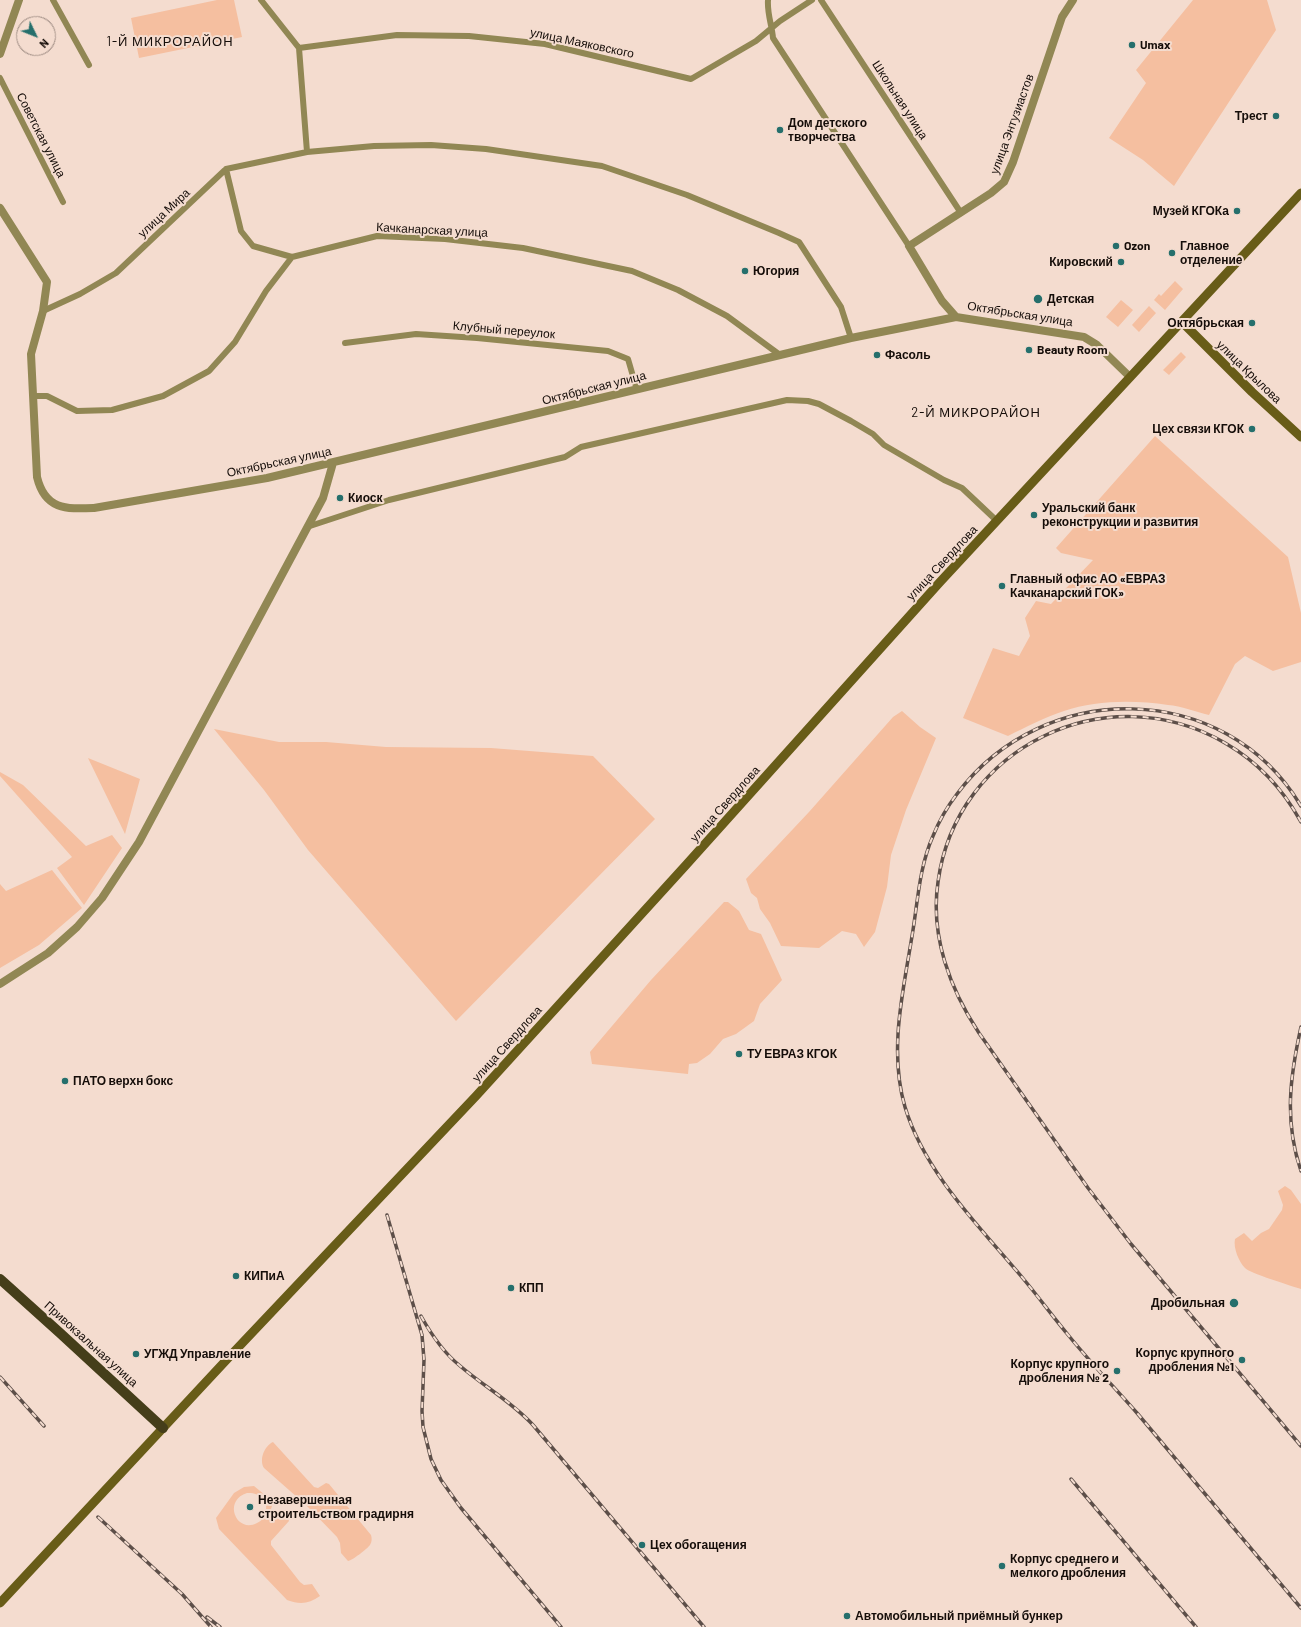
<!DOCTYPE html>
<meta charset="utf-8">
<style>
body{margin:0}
#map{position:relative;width:1301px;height:1627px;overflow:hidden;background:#f4dccf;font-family:Barlow,sans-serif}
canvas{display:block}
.north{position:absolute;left:16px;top:16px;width:40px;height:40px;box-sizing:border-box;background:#f4dccf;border:1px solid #9b8980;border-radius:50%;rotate:133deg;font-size:11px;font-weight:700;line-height:16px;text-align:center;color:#150d09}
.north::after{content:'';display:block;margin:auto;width:14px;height:18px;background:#256f6c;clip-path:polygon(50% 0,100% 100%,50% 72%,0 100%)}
</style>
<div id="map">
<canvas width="1301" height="1627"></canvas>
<div class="north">N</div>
</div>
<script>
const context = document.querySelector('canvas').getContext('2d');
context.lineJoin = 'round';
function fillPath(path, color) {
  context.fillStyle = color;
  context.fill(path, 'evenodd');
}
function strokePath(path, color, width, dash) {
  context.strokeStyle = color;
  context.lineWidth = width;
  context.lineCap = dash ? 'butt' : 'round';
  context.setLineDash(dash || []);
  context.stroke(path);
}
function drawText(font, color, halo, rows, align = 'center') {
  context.font = font + ' Barlow,sans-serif';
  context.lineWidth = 4;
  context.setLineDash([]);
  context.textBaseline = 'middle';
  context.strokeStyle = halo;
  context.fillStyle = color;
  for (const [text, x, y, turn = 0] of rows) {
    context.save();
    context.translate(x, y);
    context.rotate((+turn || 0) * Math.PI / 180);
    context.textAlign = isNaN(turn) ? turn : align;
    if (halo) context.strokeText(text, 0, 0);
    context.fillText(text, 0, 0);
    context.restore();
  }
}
fillPath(new Path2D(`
 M217 0H234L242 37 139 58 131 18Z
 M1193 0H1267L1276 30 1174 186 1143 160 1109 138 1146 83 1136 70Z
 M1175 281 1183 289 1165 310 1154 300 1159 294 1161 296Z
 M1121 300 1133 310 1118 327 1106 317Z
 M1149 306 1156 313 1139 332 1132 325Z
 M1181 352 1186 357 1169 375 1163 370Z
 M1155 436 1288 557 1301 613V662L1273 671 1245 656 1235 664 1209 715C1196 712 1181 706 1168 705 1134 700 1096 700 1064 711 1045 717 1026 727 1008 736L963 718 993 648 1019 656 1030 636 1025 618 1036 601 1051 604 1093 560 1061 553 1056 548Z
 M902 711 920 727 936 738 906 810 891 855 887 887 875 932 864 947 856 934 842 931 819 948 781 946 770 923 760 909 757 898 751 893 746 879 809 812 893 717Z
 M214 729 279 742H326L386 747 491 748 593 756 655 819 456 1021 308 850 264 790Z
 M88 758 140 779 125 834Z
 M0 772 23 785 86 846 112 835 122 848 84 905 57 868 72 857 0 776Z
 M52 870 82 908 39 945 0 968V884L6 891Z
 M724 902H728L739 911 749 930 761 934 782 980 760 1004 754 1021 736 1034 723 1039 710 1054 697 1063 689 1064 688 1074 592 1064 590 1052 651 980Z
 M1285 1186 1291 1190 1301 1204V1289C1292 1286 1249 1273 1245 1268 1239 1262 1233 1248 1235 1239L1244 1233 1252 1241 1261 1233 1269 1229 1282 1210 1283 1205 1278 1191Z
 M273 1442 314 1487 318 1488 326 1483 329 1484 371 1535C372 1538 372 1542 370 1545 367 1549 353 1560 348 1561L341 1553 340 1543 337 1537 306 1505 264 1468C259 1460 264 1446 273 1442Z
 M254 1486 271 1500 273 1503 271 1509 282 1519 288 1518 289 1521 271 1541V1545L300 1582 304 1585 312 1584 320 1596C309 1604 300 1605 287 1600L219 1529 216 1518 234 1493 244 1487ZM247 1493C258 1492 268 1499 266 1511 265 1516 262 1521 257 1523 237 1534 222 1501 247 1493Z`), '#f5bfa0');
strokePath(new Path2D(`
 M53 0 89 65
 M261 0 299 48 307 152
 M768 0C767 14 772 25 773 38L909 246
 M821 0 961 213
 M299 48 397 35 469 36 545 44 691 79 756 41 780 21 812 0
 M0 78 63 202
 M226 169 241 231 253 246 292 257
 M43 311 80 294 116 273 226 169 307 152 374 146 431 145 486 149 602 166 687 195 779 233 799 242 841 307 851 338
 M345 343 416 334 477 338 608 351 628 359 637 390
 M33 396H47L77 411 112 410 163 396 209 371 235 342 266 291 292 257 377 236 445 239 523 248 632 271 678 290 727 316 780 355
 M307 527 389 500 565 457 581 447 787 400 808 401 819 404 851 421 873 434 884 445 944 480 962 488 997 521`), '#918754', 6);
strokePath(new Path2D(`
 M0 54 19 0
 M0 208 47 282 43 311 31 354 37 477C45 510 66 509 94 508L267 478 851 338 956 317 1084 337 1097 345 1130 377
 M956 317 942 301 909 246 991 193 1004 182 1013 162 1062 17 1073 0
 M0 984 48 953 77 927 102 898 139 842 323 498 333 463`), '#918754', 8);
strokePath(new Path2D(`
 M1182 322 1252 392 1301 437
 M0 1603 231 1355 476 1096 686 865 940 582 1301 193`), '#685c18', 9);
strokePath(new Path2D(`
 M0 1279 60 1333 163 1428`), '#453e1a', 10);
const rail = new Path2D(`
 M1301 806C1225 679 1043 678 957 794 947 807 939 821 933 836 920 865 918 898 913 930 904 988 888 1049 905 1107 925 1174 982 1229 1026 1282 1040 1299 1054 1318 1069 1336 1090 1362 1114 1387 1137 1413 1192 1478 1246 1543 1301 1608
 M1301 822C1283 789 1258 762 1225 743 1107 674 956 747 938 882 930 936 950 989 979 1033L1088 1188 1131 1244 1301 1446
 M1301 1027C1290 1077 1284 1121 1301 1171
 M387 1215 422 1335 424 1360 422 1411 423 1427 431 1459 441 1480 461 1508 561 1627
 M421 1316C431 1334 443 1352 459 1365 483 1386 511 1401 533 1425L704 1627
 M0 1377 44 1426
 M1071 1479 1196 1627
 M98 1517 182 1594 211 1627
 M207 1617 220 1627`);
strokePath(rail, '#5d4f49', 3.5);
strokePath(rail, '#f4dccf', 2, [6]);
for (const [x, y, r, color] of [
 [1132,45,4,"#256f6c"],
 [1276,116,4,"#256f6c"],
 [780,130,4,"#256f6c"],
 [1237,211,4,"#256f6c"],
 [1116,246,4,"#256f6c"],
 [1172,253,4,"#256f6c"],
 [1121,262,4,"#256f6c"],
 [745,271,4,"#256f6c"],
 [1038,299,5,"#256f6c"],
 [1252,323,4,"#256f6c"],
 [1029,350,4,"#256f6c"],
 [877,355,4,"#256f6c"],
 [1252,429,4,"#256f6c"],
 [340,498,4,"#256f6c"],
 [1034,515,4,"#256f6c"],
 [1002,586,4,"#256f6c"],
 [739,1054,4,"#256f6c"],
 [65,1081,4,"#256f6c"],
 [236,1276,4,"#256f6c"],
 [511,1288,4,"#256f6c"],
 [1234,1303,5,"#256f6c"],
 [136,1354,4,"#256f6c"],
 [1242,1360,4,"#256f6c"],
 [1117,1371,4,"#256f6c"],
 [250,1507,4,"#256f6c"],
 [642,1545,4,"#256f6c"],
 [1002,1566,4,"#256f6c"],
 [847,1616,4,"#256f6c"]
]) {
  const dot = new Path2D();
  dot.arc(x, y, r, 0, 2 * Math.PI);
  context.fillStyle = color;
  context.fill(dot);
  strokePath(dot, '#f4dccf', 1.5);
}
drawText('12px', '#150d09', '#f4dccf', [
 ["улица Маяковского",582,43,12],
 ["Школьная улица",900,100,57],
 ["улица Энтузиастов",1012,124,-70],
 ["Советская улица",41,135,63],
 ["улица Мира",164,213,-43],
 ["Качканарская улица",432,230,3],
 ["Октябрьская улица",1020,314,9],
 ["Клубный переулок",504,330,5],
 ["улица Крылова",1249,372,44],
 ["Октябрьская улица",594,388,-14],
 ["Октябрьская улица",279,462,-12],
 ["улица Свердлова",942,563,-47],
 ["улица Свердлова",725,804,-48],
 ["улица Свердлова",507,1044,-48],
 ["Привокзальная улица",91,1344,42]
]);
drawText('bold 12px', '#150d09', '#f4dccf', [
 ["Umax",1140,45],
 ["Трест",1268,116,"right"],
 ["Дом детского",788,123],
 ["творчества",788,137],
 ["Музей КГОКа",1229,211,"right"],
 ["Ozon",1124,246],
 ["Главное",1180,246],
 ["отделение",1180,260],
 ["Кировский",1113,262,"right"],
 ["Югория",753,271],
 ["Детская",1047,299],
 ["Октябрьская",1244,323,"right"],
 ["Beauty Room",1037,350],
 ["Фасоль",885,355],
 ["Цех связи КГОК",1244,429,"right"],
 ["Киоск",348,498],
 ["Уральский банк",1042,508],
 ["реконструкции и развития",1042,522],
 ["Главный офис АО «ЕВРАЗ",1010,579],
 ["Качканарский ГОК»",1010,593],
 ["ТУ ЕВРАЗ КГОК",747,1054],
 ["ПАТО верхн бокс",73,1081],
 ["КИПиА",244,1276],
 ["КПП",519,1288],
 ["Дробильная",1225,1303,"right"],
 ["Корпус крупного",1234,1353,"right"],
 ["дробления №1",1234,1367,"right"],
 ["УГЖД Управление",144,1354],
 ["Корпус крупного",1109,1364,"right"],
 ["дробления № 2",1109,1378,"right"],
 ["Незавершенная",258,1500],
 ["строительством градирня",258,1514],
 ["Цех обогащения",650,1545],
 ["Корпус среднего и",1010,1559],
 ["мелкого дробления",1010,1573],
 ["Автомобильный приёмный бункер",855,1616]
], 'left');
context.letterSpacing = '1px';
drawText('13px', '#150d09', '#f4dccf', [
 ["1-Й МИКРОРАЙОН",170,42],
 ["2-Й МИКРОРАЙОН",976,413]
]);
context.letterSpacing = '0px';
</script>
